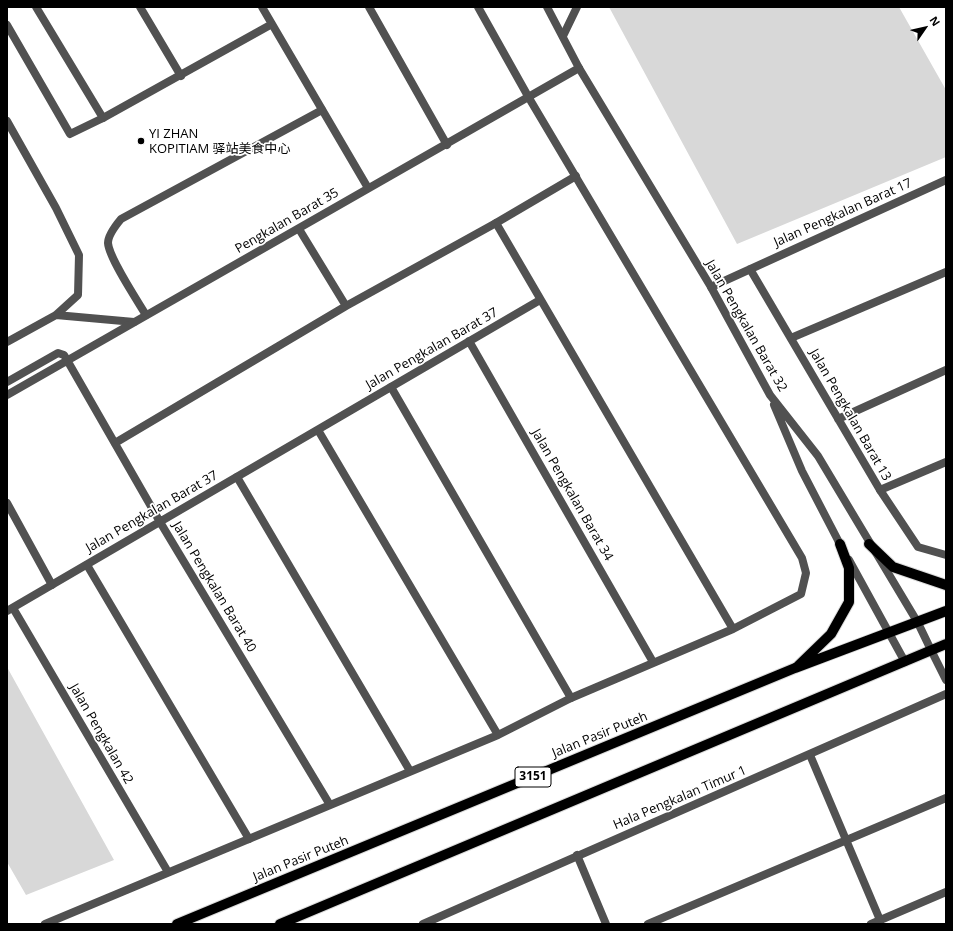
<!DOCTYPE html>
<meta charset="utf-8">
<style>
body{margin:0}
#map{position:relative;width:953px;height:931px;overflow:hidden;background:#fff;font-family:"Open Sans",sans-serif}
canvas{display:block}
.frame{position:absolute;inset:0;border:8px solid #000;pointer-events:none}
.north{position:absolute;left:905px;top:8px;width:40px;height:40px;-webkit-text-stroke:3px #fff;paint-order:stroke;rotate:56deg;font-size:11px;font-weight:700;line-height:16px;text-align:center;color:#000}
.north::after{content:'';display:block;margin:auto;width:14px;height:18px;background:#000;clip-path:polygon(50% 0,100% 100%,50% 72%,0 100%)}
</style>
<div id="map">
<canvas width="953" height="931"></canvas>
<div class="frame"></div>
<div class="north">N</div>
</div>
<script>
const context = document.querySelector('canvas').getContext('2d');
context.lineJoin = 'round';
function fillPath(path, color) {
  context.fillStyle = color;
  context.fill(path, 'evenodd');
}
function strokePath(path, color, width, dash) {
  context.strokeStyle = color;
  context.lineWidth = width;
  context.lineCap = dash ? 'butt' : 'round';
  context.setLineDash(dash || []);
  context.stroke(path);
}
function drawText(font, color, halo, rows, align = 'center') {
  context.font = font + ' "Open Sans","Noto Sans SC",sans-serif';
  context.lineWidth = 3.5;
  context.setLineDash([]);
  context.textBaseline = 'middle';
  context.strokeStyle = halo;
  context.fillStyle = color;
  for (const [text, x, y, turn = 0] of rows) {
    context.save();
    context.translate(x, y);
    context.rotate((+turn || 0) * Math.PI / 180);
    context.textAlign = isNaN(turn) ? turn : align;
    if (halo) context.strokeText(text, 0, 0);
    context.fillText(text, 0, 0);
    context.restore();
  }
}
fillPath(new Path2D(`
 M609 7H899L946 90V157L737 244Z
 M7 667 114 860 26 895 7 862Z`), '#d8d8d8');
const primary = new Path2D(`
 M869 544 893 567 946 585
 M798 666 831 634 849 602V568L840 544
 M177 924 795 668 946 611
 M280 924 946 644`);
strokePath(primary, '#dbdbdb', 12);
strokePath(new Path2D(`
 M36 7 103 118
 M140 7 181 76
 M369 7 447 145
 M563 36 577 7
 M7 121 56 208 79 255 78 295 56 315 7 342
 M299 229 346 306
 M56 315 134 322
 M146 315C137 300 109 258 108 243 108 235 116 225 121 219L322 110
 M791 338 946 272
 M7 382 58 353 64 355 67 360
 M391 387 571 698
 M115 443 346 306 496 223 576 176
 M237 477 410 771
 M880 490 946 462
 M7 503 52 585
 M87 565 249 839
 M810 755 880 920
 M648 924 946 798`), '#515151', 8);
strokePath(new Path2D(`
 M262 7 368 188
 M7 25 70 134 103 118 272 24
 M496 223 733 629
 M750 269 880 490 918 547 946 555
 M711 287 946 180
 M469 341 653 662
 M67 360 160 522 330 805
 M7 395 579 68
 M838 419 946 370
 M318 430 498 735
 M13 608 168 872
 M7 611 540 300
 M931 650 946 680
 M577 855 606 924
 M45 924 498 735 571 698 733 629 801 594 806 573 802 558 529 98 478 7
 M423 924 946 694
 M871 924 946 892`), '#515151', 8);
strokePath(new Path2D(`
 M547 7 579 68 711 287 770 395 818 456 918 623 931 650
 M774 405 802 471 842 548
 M849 560 905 662`), '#515151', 8);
strokePath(primary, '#000', 10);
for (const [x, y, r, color] of [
 [141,141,4,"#000"]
]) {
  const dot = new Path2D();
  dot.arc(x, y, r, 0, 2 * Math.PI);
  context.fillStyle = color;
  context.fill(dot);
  strokePath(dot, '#fff', 1.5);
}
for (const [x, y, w] of [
 [533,777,36]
]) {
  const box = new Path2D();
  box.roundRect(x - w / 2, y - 10, w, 20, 3);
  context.fillStyle = '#fff';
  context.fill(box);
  strokePath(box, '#000', 1);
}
drawText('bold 12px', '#000', null, [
 ["3151",533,777]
]);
drawText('13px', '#000', '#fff', [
 ["YI ZHAN",149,134],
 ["KOPITIAM 驿站美食中心",149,149]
], 'left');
drawText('13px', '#000', '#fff', [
 ["Jalan Pengkalan Barat 17",843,213,-24],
 ["Pengkalan Barat 35",287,221,-30],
 ["Jalan Pengkalan Barat 32",746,326,60],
 ["Jalan Pengkalan Barat 37",432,349,-30],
 ["Jalan Pengkalan Barat 13",850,415,60],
 ["Jalan Pengkalan Barat 34",572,495,60],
 ["Jalan Pengkalan Barat 37",152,512,-30],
 ["Jalan Pengkalan Barat 40",214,587,59],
 ["Jalan Pengkalan 42",101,734,60],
 ["Jalan Pasir Puteh",600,735,-22],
 ["Hala Pengkalan Timur 1",680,798,-23],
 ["Jalan Pasir Puteh",301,859,-22]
]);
</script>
